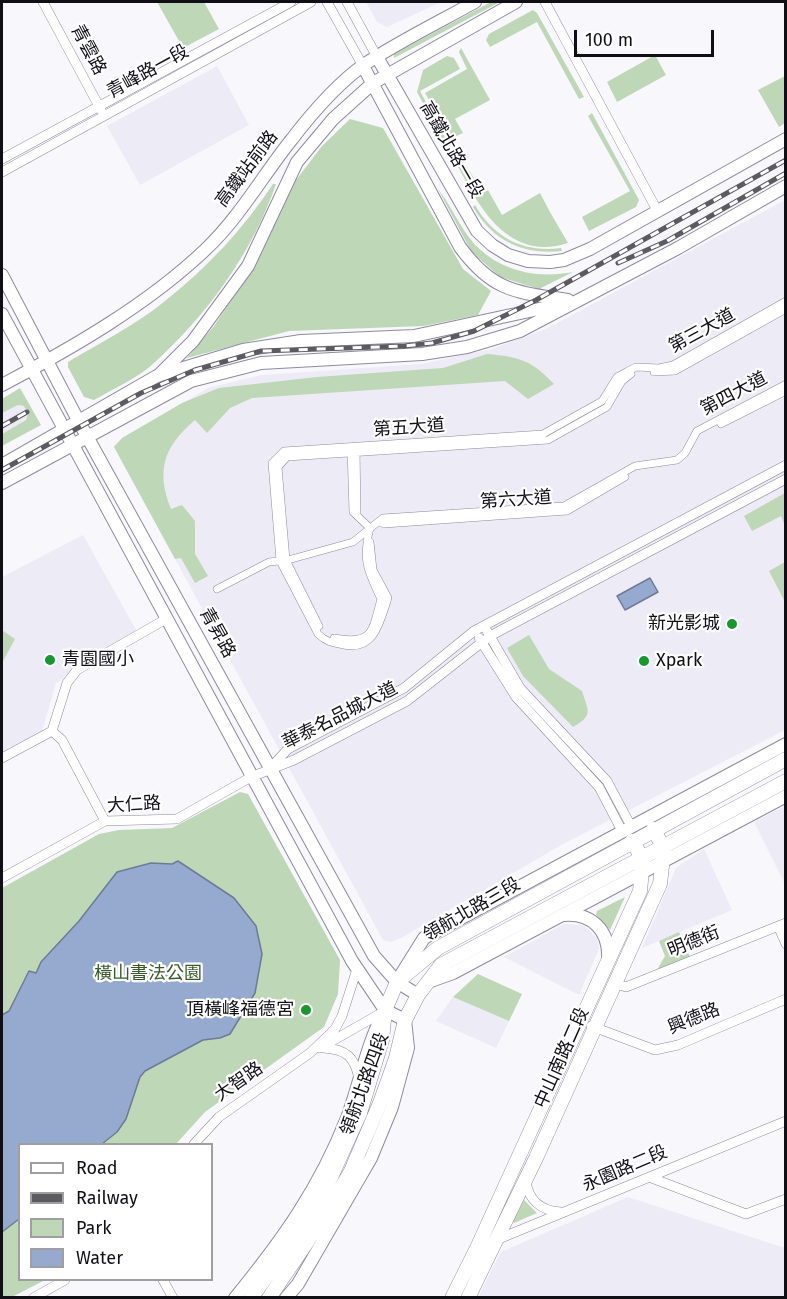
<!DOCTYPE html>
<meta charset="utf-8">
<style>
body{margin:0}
#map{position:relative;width:787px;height:1299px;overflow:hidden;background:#f8f7fc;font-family:"Fira Sans",sans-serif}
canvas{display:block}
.frame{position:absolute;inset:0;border:3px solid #100f16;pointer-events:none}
.legend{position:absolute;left:18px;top:1143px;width:195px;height:138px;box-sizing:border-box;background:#fff;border:2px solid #9f9fa2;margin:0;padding:8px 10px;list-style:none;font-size:18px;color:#100f16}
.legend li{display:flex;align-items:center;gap:12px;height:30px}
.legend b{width:30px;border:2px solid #9f9fa2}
.scale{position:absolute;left:574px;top:30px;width:140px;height:27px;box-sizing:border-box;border:3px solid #100f16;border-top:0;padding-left:8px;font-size:18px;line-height:21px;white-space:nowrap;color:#100f16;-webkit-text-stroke:4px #fff;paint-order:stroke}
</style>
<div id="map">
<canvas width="787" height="1299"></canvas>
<div class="frame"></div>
<ul class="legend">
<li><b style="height:8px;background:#fff"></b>Road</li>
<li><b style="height:8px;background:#5c5b61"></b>Railway</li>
<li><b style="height:16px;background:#bed7b7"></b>Park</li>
<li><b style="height:16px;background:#96a9ce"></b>Water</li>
</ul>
<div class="scale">100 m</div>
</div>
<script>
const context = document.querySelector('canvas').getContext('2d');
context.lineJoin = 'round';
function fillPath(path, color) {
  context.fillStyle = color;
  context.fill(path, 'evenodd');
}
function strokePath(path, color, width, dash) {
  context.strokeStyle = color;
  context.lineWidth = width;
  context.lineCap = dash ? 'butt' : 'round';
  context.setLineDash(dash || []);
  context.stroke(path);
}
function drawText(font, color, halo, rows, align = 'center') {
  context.font = font + ' "Fira Sans","Noto Sans TC",sans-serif';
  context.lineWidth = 4.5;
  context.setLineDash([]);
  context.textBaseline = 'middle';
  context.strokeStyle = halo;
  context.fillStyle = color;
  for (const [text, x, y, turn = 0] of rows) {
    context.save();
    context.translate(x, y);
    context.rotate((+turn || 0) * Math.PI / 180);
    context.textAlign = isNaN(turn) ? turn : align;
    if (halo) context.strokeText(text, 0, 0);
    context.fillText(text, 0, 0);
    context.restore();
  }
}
fillPath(new Path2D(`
 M366 2H441L387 27 377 22Z
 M217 66 249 125 140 185 107 126Z
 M785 200V730L563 844 401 938 391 942 383 940 114 447 116 443 208 388 262 375 422 364 491 349 546 329Z
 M18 405 24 406 28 413 26 420 2 434V413Z
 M83 535 140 637 56 683 40 738 2 759V577Z
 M785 806V884L754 822Z
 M704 849 732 910 642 948 676 868Z
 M564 924 583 925 597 938 599 949 579 995 504 957Z
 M453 997 509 1021 496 1048 436 1021Z
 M628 1197 785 1248V1297H478L501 1252Z`), '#ecebf6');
fillPath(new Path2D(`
 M157 2H204L219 29 183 48Z
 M491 2H500L394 58V54Z
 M533 10 537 13 584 97 579 99 537 22 490 47 486 40 489 34Z
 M461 48 490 100 455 119 463 133 452 138 425 93 467 69 459 52Z
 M655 55 666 75 617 102 607 82Z
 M447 56 454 58 460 69 420 91 448 143 445 144 417 92 423 70Z
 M785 76V123L779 127 758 90Z
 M592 113 639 200 636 207 589 231 582 217 630 191 588 116Z
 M350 119 383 128 463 269 491 291 478 315 424 326 289 331 187 358 214 326 244 281 293 184 322 146Z
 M460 157 474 178 473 185 469 187 454 159Z
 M273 184H276C252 254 206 316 153 364 136 379 113 389 94 400L84 397 68 367V362C101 342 136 325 165 301 207 268 244 228 273 184Z
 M438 189C450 204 457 221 468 236 492 269 534 280 573 272L539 289 500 277 471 251Z
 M488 190 502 215 540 193 550 212 546 214 550 212 568 243C525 257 496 232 475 197Z
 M475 205C494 238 524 253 561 248L562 251C523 255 493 241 473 207Z
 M487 354C520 357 531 360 554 384L528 399 505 381 252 398 230 408 207 433 195 420C163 447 156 471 171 509L182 505 195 521V554L208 576 195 583 181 558 175 559 114 447 122 438 182 403 219 388 317 377 443 368Z
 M20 388 41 425 2 446V434L26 420 28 414 24 406 18 405 2 413V399Z
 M785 493V526L781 516 752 531 744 516Z
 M785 562V602L769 571Z
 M3 631 15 639 2 663V633Z
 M529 635 549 669 582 691C588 711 594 715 573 727L523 676 507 648Z
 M240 792 248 794 340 960 338 994 324 1027 205 1112 176 1144H20V1280H45L12 1297H2V888L99 834 119 830 172 828Z
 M625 897 610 930 596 915 597 911Z
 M679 932 690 957 657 970 665 956 659 941Z
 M478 974 522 994 509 1021 453 997Z
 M524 1200 537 1213 514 1223 513 1221Z`), '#bed7b7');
const water = new Path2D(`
 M650 578 658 592 625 610 617 596Z
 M178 861 234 898 256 926 262 954 255 993 230 1034 220 1038 203 1040 145 1071 140 1077 126 1119 117 1132 102 1144H20L19 1219 2 1232V1015L9 1011 29 971 36 973 41 962 79 921 117 872 151 863 172 864Z`);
fillPath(water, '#96a9ce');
strokePath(water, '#6e7b97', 1.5);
const pedestrian = new Path2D(`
 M654 372 675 371 786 309
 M721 424 786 391
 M351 448 353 512 370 528
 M356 449 357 515
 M380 522 384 524 567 511 625 477
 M367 540 370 542 373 570 388 598C380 622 375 651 344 645 333 643 326 642 318 634L280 561 272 463 284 451 543 434 602 401 617 377 628 371 636 367 659 368 673 365 786 301
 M217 589 269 562 288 560 353 542 383 518 564 506 635 466 677 460 685 453 697 431 786 384
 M319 626 286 560 278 467 287 457 548 440 607 407 622 381 631 374
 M334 638C373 645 372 632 381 599 367 570 362 559 370 528`);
const minor = new Path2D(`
 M43 2 101 110
 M327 2 363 66
 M347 2 377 57
 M545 2 658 212
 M2 159 291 2
 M2 172 311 2
 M487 631 520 688 607 781 631 826
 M479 638 516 697 599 787 622 831
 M52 731 62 740 105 821
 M2 758 52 731 67 683 77 670 166 619
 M272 766 288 749 404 688 474 631 786 465
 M2 878 105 821 177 819 251 777 294 760 407 701 490 636 786 479
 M778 926 786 944
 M615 984 626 987 786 923
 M591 1026 655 1050 678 1045 786 999
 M320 1048 383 1012
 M323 1048C346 1049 355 1057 359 1079
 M194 1144 219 1117 310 1053 335 1029 342 1016 357 969
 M649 1177 746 1214 786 1199
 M526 1180C528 1200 541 1211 561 1212
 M496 1240 786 1121
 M163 1280 173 1298
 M33 1298 65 1280`);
const tertiary = new Path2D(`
 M377 57 477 231 492 245 508 255 528 261 550 262 564 260 590 249 786 139
 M363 66 460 247C493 292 516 292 568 300
 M2 275 79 422 374 956 397 982 418 995
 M2 314 352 961 385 1010 405 1020 408 1048 392 1107 371 1158 298 1284 286 1298
 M158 376 193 341 248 266 297 162 333 119 373 83 516 2
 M2 385C72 348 147 305 205 250 240 217 263 175 292 139 312 113 338 83 365 64 400 41 439 22 475 2
 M2 465 157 376 243 350 301 341 414 336 562 304
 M2 483 191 381 261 363 422 354 467 347 520 331 678 248 786 186
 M563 915C592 912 610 931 608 960
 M399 978 424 938 786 744
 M428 982 453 973 786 796
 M235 1298C283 1239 319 1189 347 1118 360 1083 366 1047 383 1014`);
const secondary = new Path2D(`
 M251 1298 311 1215 331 1177 360 1113 382 1040 385 1010 397 982 438 948 786 759
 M269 1298 324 1217 351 1171 380 1103 396 1058 405 1020 418 995 441 965 786 781
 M452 1298 477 1248 640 891 643 859 632 841
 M468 1298 536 1158 660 884 664 848 653 829`);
strokePath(pedestrian, '#8e8ba0', 8);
strokePath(minor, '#8e8ba0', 10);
strokePath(tertiary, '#8e8ba0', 14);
strokePath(secondary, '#8e8ba0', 15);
strokePath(pedestrian, '#fff', 7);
strokePath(minor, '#fff', 9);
strokePath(tertiary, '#fff', 12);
strokePath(secondary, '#fff', 14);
const rail = new Path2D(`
 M618 263 667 241 786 173
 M2 426 27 412
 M2 470 141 393 195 370 261 351 405 346 432 343 474 331 536 300 786 160`);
strokePath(rail, '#5c5b61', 5);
strokePath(rail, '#fff', 3, [9]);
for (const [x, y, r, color] of [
 [732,624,6,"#15982d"],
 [50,660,6,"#15982d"],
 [644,661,6,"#15982d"],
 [306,1010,6,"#15982d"]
]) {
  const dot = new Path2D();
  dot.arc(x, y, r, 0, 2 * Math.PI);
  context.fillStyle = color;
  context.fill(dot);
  strokePath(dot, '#fff', 2);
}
drawText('18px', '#100f16', '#fff', [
 ["青雲路",88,50,62],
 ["青峰路一段",148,72,-29],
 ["高鐵北路一段",451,150,60],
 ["高鐵站前路",247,169,-53],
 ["第三大道",702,331,-29],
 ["第四大道",734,394,-28],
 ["第五大道",409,428,-4],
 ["第六大道",516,500,-4],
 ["青昇路",217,633,61],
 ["華泰名品城大道",340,716,-27],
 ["大仁路",134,805,-3],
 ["領航北路三段",472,910,-30],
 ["明德街",694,942,-22],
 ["興德路",694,1019,-22],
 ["中山南路二段",562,1058,-66],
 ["大智路",239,1082,-35],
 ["領航北路四段",365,1084,-70],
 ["永園路二段",625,1169,-23]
]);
drawText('18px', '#100f16', '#fff', [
 ["新光影城",720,624],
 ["青園國小",62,660,"left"],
 ["Xpark",656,661,"left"],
 ["頂橫峰福德宮",294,1010]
], 'right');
drawText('18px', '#365c2a', '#fff', [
 ["橫山書法公園",148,974]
]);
</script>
